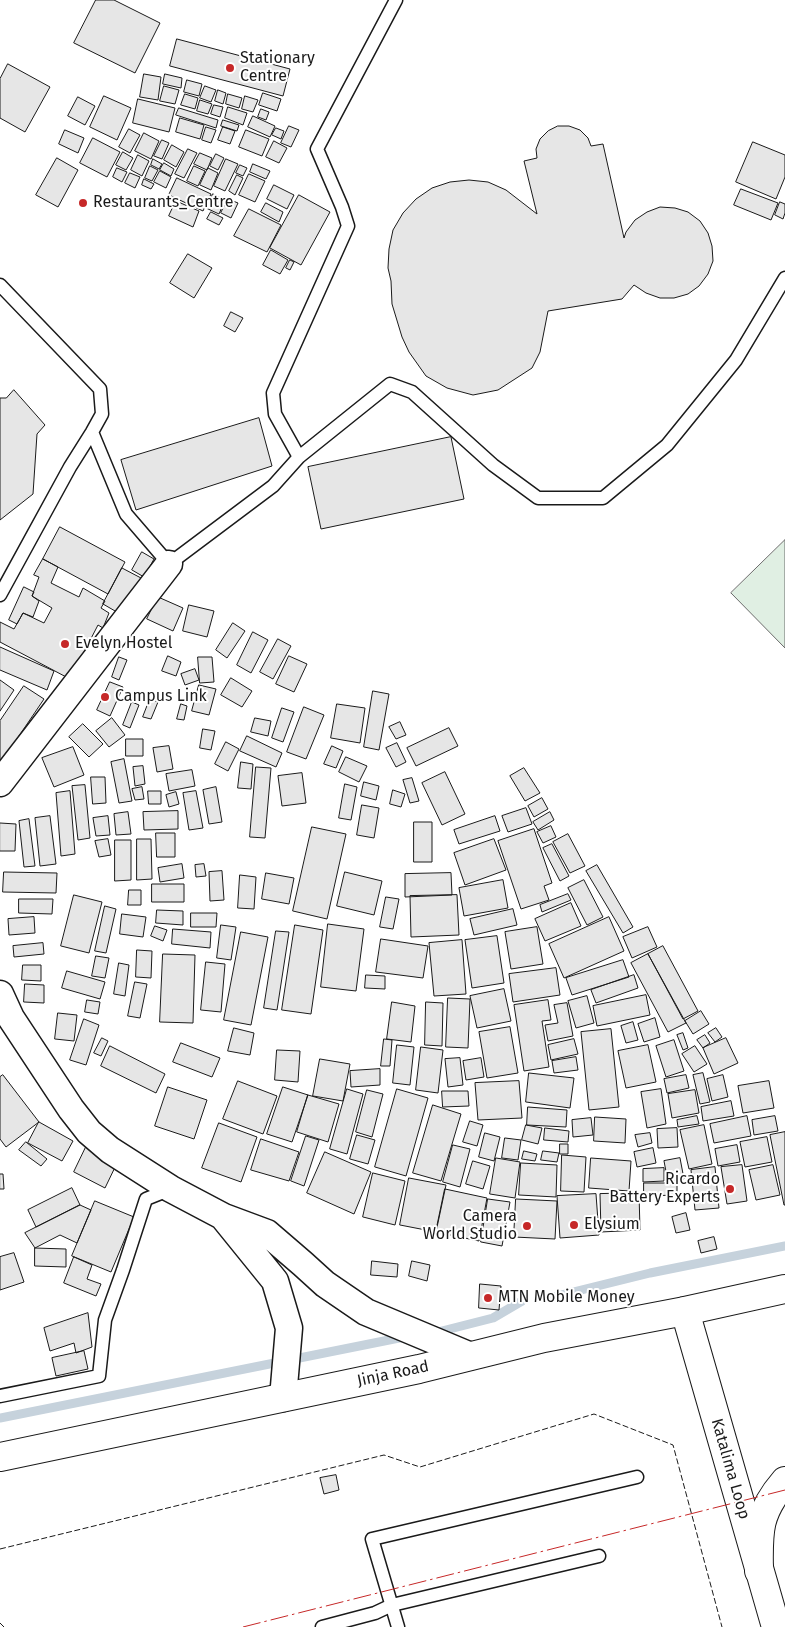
<!DOCTYPE html>
<style>
body{margin:0}
canvas{display:block;background:#fff}
</style>
<canvas width="785" height="1627"></canvas>
<script>
const context = document.querySelector('canvas').getContext('2d');
context.lineJoin = 'round';
function fillPath(path, color) {
  context.fillStyle = color;
  context.fill(path, 'evenodd');
}
function strokePath(path, color, width, dash) {
  context.strokeStyle = color;
  context.lineWidth = width;
  context.lineCap = dash ? 'butt' : 'round';
  context.setLineDash(dash || []);
  context.stroke(path);
}
function drawText(font, color, halo, rows, align = 'center') {
  context.font = font + ' "Fira Sans",sans-serif';
  context.lineWidth = 4;
  context.setLineDash([]);
  context.textBaseline = 'middle';
  context.strokeStyle = halo;
  context.fillStyle = color;
  for (const [text, x, y, turn = 0] of rows) {
    context.save();
    context.translate(x, y);
    context.rotate((+turn || 0) * Math.PI / 180);
    context.textAlign = isNaN(turn) ? turn : align;
    if (halo) context.strokeText(text, 0, 0);
    context.fillText(text, 0, 0);
    context.restore();
  }
}
const green = new Path2D(`
 M785 540V648L731 593Z`);
fillPath(green, '#e0efe3');
strokePath(green, '#6a6a6a', 1);
strokePath(new Path2D(`
 M549 1298 650 1273 785 1246
 M434 1333 493 1318 522 1301
 M0 1418 404 1337`), '#c6d2dc', 9);
const building = new Path2D(`
 M96 0H114L160 23 135 73 74 43Z
 M177 39 290 69 283 96 170 66Z
 M8 64 50 87 25 132 0 118V79Z
 M144 74 161 77 158 100 140 97Z
 M165 74 182 78 181 88 163 84Z
 M187 80 202 84 199 96 184 92Z
 M164 86 179 90 175 104 160 101Z
 M205 86 216 90 211 102 200 98Z
 M218 90 226 93 223 104 215 101Z
 M263 93 281 99 277 111 259 105Z
 M185 94 198 98 195 109 181 105Z
 M228 94 242 98 239 108 226 104Z
 M104 96 131 108 117 140 90 127Z
 M245 96 258 100 253 112 242 109Z
 M78 97 95 106 85 125 68 116Z
 M138 99 175 108 169 132 133 123Z
 M200 100 212 104 208 114 197 111Z
 M214 105 223 107 220 117 211 114Z
 M228 107 247 113 243 125 225 118Z
 M179 108 218 120 216 128 176 115Z
 M261 109 269 112 266 120 258 117Z
 M253 116 275 126 270 137 248 127Z
 M180 118 204 125 200 139 176 132Z
 M223 120 239 125 237 131 221 126Z
 M289 126 299 130 291 147 281 143Z
 M558 126H569L580 130 588 138 591 146 603 144 624 238 626 232 635 220 647 212 660 207 675 208 688 212 700 221 708 233 712 246 713 261 708 274 699 286 688 294 674 298H660L646 293 634 285 622 299 548 311 540 352 532 368 498 390 473 395 447 388 426 376 409 352 402 337 392 304 391 281 388 268 389 249 393 230 403 213 416 199 432 188 450 182 469 180 488 182 506 190 537 214 524 161 537 158 536 149 540 139 548 131Z
 M206 127 216 130 211 143 202 140Z
 M223 127 235 131 230 144 218 140Z
 M276 128 284 131 281 139 272 135Z
 M129 129 140 135 130 153 119 147Z
 M65 130 84 138 78 153 59 144Z
 M246 130 269 139 262 156 239 147Z
 M144 133 159 141 151 159 135 151Z
 M93 138 120 152 107 177 80 163Z
 M162 140 169 143 162 159 154 156Z
 M274 141 287 148 279 163 266 157Z
 M753 142 785 155V177L776 199 736 182Z
 M172 145 184 152 176 167 164 160Z
 M188 149 197 153 184 178 175 174Z
 M123 152 133 158 126 170 116 165Z
 M200 153 212 158 207 170 194 164Z
 M216 154 224 158 218 170 210 166Z
 M138 155 149 161 142 176 131 170Z
 M57 158 78 170 58 207 36 195Z
 M153 159 162 164 159 169 151 165Z
 M226 159 238 164 225 191 214 186Z
 M164 163 174 169 171 176 160 170Z
 M253 164 270 171 266 179 250 172Z
 M240 165 247 168 243 176 236 173Z
 M150 166 158 170 152 181 145 178Z
 M194 166 205 171 198 186 187 181Z
 M117 168 127 172 122 182 113 177Z
 M208 168 218 173 211 190 200 185Z
 M160 171 171 177 166 188 154 182Z
 M130 173 140 177 135 188 125 183Z
 M249 174 265 181 255 202 239 195Z
 M237 175 243 178 235 195 229 191Z
 M177 178 211 194 203 211 169 195Z
 M144 179 154 184 151 189 142 185Z
 M274 185 294 195 287 209 267 199Z
 M741 189 778 203 771 220 734 205Z
 M213 194 225 200 219 214 206 208Z
 M299 195 330 212 301 265 270 248Z
 M228 199 238 203 231 218 221 213Z
 M176 201 199 211 193 227 169 216Z
 M780 202 785 204V213L783 219 775 215Z
 M266 203 283 212 279 222 261 212Z
 M249 209 281 225 267 252 234 236Z
 M211 212 223 218 219 225 207 219Z
 M271 250 288 260 280 274 263 265Z
 M188 254 212 268 194 298 170 283Z
 M290 260 294 262 290 270 286 268Z
 M231 312 243 318 235 332 224 326Z
 M14 390 45 425 37 434 33 494 0 520V398H6Z
 M259 418 272 466 136 510 121 460Z
 M451 437 464 499 321 529 308 467Z
 M60 527 125 562 108 594 43 559Z
 M142 552 154 559 144 577 132 570Z
 M43 559 58 567 51 583 79 597 83 588 105 601 101 608 109 613 103 628 98 625 70 679 0 642V622L14 629 23 613 44 623 52 608 32 596 39 577 34 575Z
 M122 568 141 578 122 615 103 604Z
 M24 587 34 592 32 596 39 601 33 617 23 613 17 624 9 620Z
 M158 597 183 608 173 631 147 619Z
 M189 605 214 611 207 637 183 631Z
 M233 623 245 631 227 658 216 650Z
 M253 632 268 640 251 673 237 665Z
 M278 639 291 646 273 679 260 672Z
 M0 647 54 671 47 690 0 670Z
 M168 656 181 662 176 676 162 671Z
 M289 656 307 664 294 692 276 684Z
 M119 657 127 660 119 680 112 677Z
 M198 657H212L214 682 200 683Z
 M195 669 199 680 185 685 181 674Z
 M231 678 252 691 242 707 221 695Z
 M0 680 14 690 0 711Z
 M110 682 123 687 110 716 97 710Z
 M199 685 216 689 209 715 192 711Z
 M24 686 44 699 0 764V721Z
 M373 691 389 694 379 750 364 747Z
 M150 699 158 702 151 719 143 717Z
 M132 702 139 705 130 728 123 725Z
 M181 704 187 706 184 720 177 719Z
 M337 704 365 708 360 743 331 738Z
 M304 707 324 715 306 759 287 752Z
 M282 708 294 712 283 742 272 738Z
 M112 718 125 735 109 747 96 731Z
 M255 718 271 721 268 736 251 732Z
 M400 722 406 735 396 739 389 727Z
 M83 724 103 744 89 757 69 737Z
 M449 728 458 746 416 766 407 748Z
 M203 729 215 731 211 750 200 748Z
 M247 736 282 753 276 767 240 751Z
 M126 739H143V756H126Z
 M226 742 239 749 228 771 215 764Z
 M397 743 406 762 396 767 386 748Z
 M169 746 173 769 157 772 153 748Z
 M332 746 343 751 336 768 324 764Z
 M73 747 84 775 54 787 42 758Z
 M346 757 367 766 359 782 339 772Z
 M124 759 132 801 119 803 111 762Z
 M241 762 253 764 251 789 238 788Z
 M143 766 145 784 135 786 133 767Z
 M256 767 271 768 265 838 250 837Z
 M524 768 540 793 525 801 510 776Z
 M192 770 195 786 169 791 166 774Z
 M445 772 465 814 442 825 422 783Z
 M302 773 306 803 282 806 278 776Z
 M91 777H105L106 803 93 804Z
 M412 778 419 801 410 803 403 780Z
 M364 782 379 786 376 800 361 796Z
 M345 784 357 787 351 820 339 818Z
 M85 785 90 838 78 840 72 786Z
 M142 787 144 799 135 800 132 789Z
 M216 787 222 822 209 824 203 790Z
 M393 790 405 794 401 807 390 804Z
 M70 791 75 854 61 856 56 793Z
 M148 791H161V804H149Z
 M196 791 203 828 189 830 183 793Z
 M176 792 179 804 169 807 166 795Z
 M542 798 548 809 534 817 528 806Z
 M362 805 379 808 374 838 357 835Z
 M526 808 532 824 508 832 502 816Z
 M178 811V829L144 830 143 812Z
 M128 812 131 834 116 835 114 814Z
 M550 812 554 820 538 830 533 822Z
 M50 816 56 864 40 866 35 818Z
 M108 816 110 835 96 836 93 818Z
 M495 816 500 831 459 844 454 830Z
 M29 819 35 866 24 867 19 821Z
 M414 822H432V862H414Z
 M0 823 16 824 15 851H0Z
 M551 826 556 837 543 843 537 832Z
 M312 827 346 834 327 919 293 911Z
 M534 829 552 883 544 886 549 900 521 909 498 841Z
 M156 833H175V857H157Z
 M568 834 585 866 570 873 553 842Z
 M108 839 111 855 99 857 95 841Z
 M137 839H151L152 879 137 880Z
 M494 839 506 870 465 885 454 853Z
 M115 840H131V880L115 881Z
 M552 844 569 876 560 881 543 848Z
 M182 864 184 878 160 882 158 868Z
 M204 864 206 876 196 877 195 865Z
 M597 865 633 927 623 933 586 871Z
 M222 871 224 900 210 901 209 872Z
 M4 872 57 873 56 893 3 892Z
 M345 872 382 881 374 915 337 906Z
 M266 873 294 878 289 904 262 899Z
 M451 873 452 895 405 897V874Z
 M240 875 256 877 254 909 238 908Z
 M503 880 508 908 464 916 459 888Z
 M584 880 603 917 587 925 568 888Z
 M152 884H184V902H152Z
 M129 890H141V905H128Z
 M568 894 571 900 542 912 540 905Z
 M74 895 102 902 89 953 61 946Z
 M457 895 459 935 411 937 410 896Z
 M386 897 399 899 393 929 380 927Z
 M19 899H53L52 914 19 913Z
 M571 903 581 926 545 941 535 919Z
 M105 906 116 909 106 953 95 951Z
 M513 909 517 925 474 935 470 919Z
 M157 910 183 911V925L156 923Z
 M191 913H217L216 927H191Z
 M122 914 146 917 143 937 120 934Z
 M34 917 35 933 9 935 8 919Z
 M609 917 624 951 564 978 549 944Z
 M328 924 364 929 356 991 321 987Z
 M221 925 236 927 231 960 217 958Z
 M295 925 323 930 311 1014 282 1010Z
 M155 926 167 930 163 941 151 936Z
 M537 927 543 964 511 969 505 932Z
 M648 927 657 947 632 958 623 937Z
 M173 929 211 932 210 948 172 944Z
 M276 931 289 932 277 1010 264 1008Z
 M241 932 268 937 251 1025 224 1020Z
 M497 936 504 983 472 988 465 940Z
 M381 939 428 946 423 978 376 972Z
 M462 940 466 994 434 996 429 943Z
 M43 943 44 954 14 957 13 946Z
 M663 946 698 1011 683 1019 648 954Z
 M137 950 152 951 151 978 136 977Z
 M163 954 195 955 193 1023 160 1022Z
 M648 954 686 1023 668 1032 631 963Z
 M96 956 109 958 105 978 92 976Z
 M623 960 629 977 572 995 566 978Z
 M206 962 225 964 221 1012 201 1010Z
 M119 963 129 965 125 996 114 994Z
 M23 965H41V981L22 980Z
 M556 968 560 995 513 1002 509 974Z
 M67 971 105 982 100 999 62 988Z
 M366 975 385 976V989L365 988Z
 M634 975 638 988 596 1003 591 990Z
 M135 982 147 984 140 1018 128 1016Z
 M25 984 44 985V1003L24 1002Z
 M504 989 511 1021 477 1028 470 996Z
 M646 995 650 1015 597 1026 593 1006Z
 M587 996 594 1023 576 1028 568 1001Z
 M448 998 470 999 468 1048 446 1047Z
 M87 1000 100 1002 98 1014 85 1012Z
 M548 1000 551 1020 542 1021 549 1067 524 1071 514 1005Z
 M392 1002 415 1006 411 1042 387 1039Z
 M426 1002 443 1003 442 1046 425 1045Z
 M567 1003 573 1036 548 1041 545 1025 558 1023 554 1005Z
 M701 1011 709 1024 693 1034 685 1021Z
 M58 1013 77 1015 74 1041 55 1039Z
 M655 1018 660 1037 644 1042 638 1024Z
 M84 1019 99 1025 86 1065 70 1060Z
 M633 1022 638 1040 626 1043 621 1026Z
 M510 1027 518 1073 487 1078 479 1032Z
 M234 1028 254 1033 250 1055 228 1051Z
 M716 1028 722 1037 715 1042 708 1033Z
 M611 1029 619 1107 589 1110 581 1032Z
 M683 1033 688 1048 683 1050 677 1035Z
 M705 1035 710 1043 703 1048 697 1040Z
 M102 1038 108 1041 101 1056 94 1053Z
 M726 1038 738 1063 714 1074 703 1048Z
 M384 1039 392 1040 390 1066H381Z
 M574 1039 578 1054 551 1060 548 1045Z
 M674 1040 684 1071 666 1077 656 1046Z
 M181 1043 220 1058 212 1077 173 1062Z
 M397 1045 414 1047 410 1085 393 1083Z
 M648 1045 656 1082 626 1088 618 1051Z
 M110 1046 165 1074 156 1093 101 1066Z
 M695 1046 707 1064 694 1072 682 1054Z
 M421 1047 443 1050 438 1093 416 1090Z
 M277 1050 300 1051 298 1082 275 1080Z
 M576 1057 578 1070 554 1073 552 1061Z
 M460 1058 463 1085 448 1087 445 1059Z
 M481 1058 484 1077 466 1080 463 1061Z
 M320 1059 350 1064 343 1101 313 1096Z
 M380 1069V1085L351 1087 350 1071Z
 M529 1073 574 1078 570 1108 526 1102Z
 M703 1073 710 1102 700 1104 693 1075Z
 M3 1075 39 1122 6 1147 0 1139V1077Z
 M686 1075 689 1088 667 1093 664 1079Z
 M723 1075 728 1097 712 1101 707 1079Z
 M238 1081 277 1096 263 1134 223 1119Z
 M519 1081 522 1118 478 1120 475 1083Z
 M769 1081 774 1108 743 1113 738 1086Z
 M168 1087 207 1100 194 1139 155 1126Z
 M283 1087 308 1095 292 1142 267 1134Z
 M347 1089 363 1094 347 1154 330 1149Z
 M397 1089 428 1098 406 1176 375 1167Z
 M661 1089 666 1124 647 1128 641 1092Z
 M367 1090 383 1094 372 1137 356 1132Z
 M695 1090 699 1113 672 1118 668 1094Z
 M442 1091H468L469 1106 443 1107Z
 M308 1095 339 1104 328 1142 297 1132Z
 M731 1101 734 1116 703 1121 701 1107Z
 M433 1105 461 1114 441 1181 413 1173Z
 M528 1107 567 1110 566 1127 527 1125Z
 M697 1116 699 1124 678 1127 677 1120Z
 M747 1116 751 1136 714 1143 710 1124Z
 M775 1116 778 1131 754 1135 752 1120Z
 M595 1117 626 1119 625 1143 594 1141Z
 M591 1118 593 1135 573 1137 572 1120Z
 M470 1121 483 1125 477 1146 463 1142Z
 M39 1122 73 1141 62 1161 28 1143Z
 M219 1123 257 1137 241 1182 202 1168Z
 M526 1125 542 1128 538 1144 522 1140Z
 M704 1125 712 1164 689 1169 680 1130Z
 M545 1128 569 1131 568 1142 544 1140Z
 M677 1128 678 1147 658 1148 657 1129Z
 M785 1132V1205H784L770 1135Z
 M485 1133 500 1137 494 1161 479 1157Z
 M650 1133 652 1143 638 1147 635 1135Z
 M357 1135 375 1140 368 1164 350 1159Z
 M306 1136 319 1140 304 1186 291 1181Z
 M767 1137 772 1162 745 1167 740 1142Z
 M505 1138 521 1140 518 1160 502 1158Z
 M261 1139 299 1152 289 1181 251 1170Z
 M26 1142 47 1159 41 1166 19 1150Z
 M560 1144H568V1154H560Z
 M87 1145 118 1161 105 1188 74 1172Z
 M453 1145 470 1149 460 1187 443 1182Z
 M737 1145 740 1162 718 1166 715 1149Z
 M653 1148 656 1163 637 1167 634 1152Z
 M524 1151 537 1154 535 1161 522 1159Z
 M543 1151 559 1153 557 1162 541 1160Z
 M325 1152 371 1172 354 1214 307 1193Z
 M562 1155 586 1157 584 1192 561 1191Z
 M496 1158 520 1162 515 1198 490 1194Z
 M591 1158 631 1161 629 1191 589 1188Z
 M680 1158 684 1179 668 1182 664 1161Z
 M473 1161 490 1166 483 1189 466 1184Z
 M521 1163 557 1165 556 1197 519 1195Z
 M742 1165 747 1201 727 1204 721 1167Z
 M773 1165 780 1195 756 1200 749 1170Z
 M715 1167 719 1208 695 1210 691 1170Z
 M664 1168V1181L643 1182V1169Z
 M373 1173 405 1181 395 1225 363 1217Z
 M0 1174H3L4 1189H0Z
 M409 1178 446 1185 436 1232 400 1225Z
 M644 1183H677V1195L644 1196Z
 M72 1188 80 1205 36 1227 28 1210Z
 M445 1189 487 1198 479 1241 436 1232Z
 M639 1193 640 1230 601 1232 600 1194Z
 M596 1194 599 1235 560 1238 557 1196Z
 M488 1199 510 1202 502 1246 481 1242Z
 M516 1199 557 1201 555 1239 514 1237Z
 M95 1201 134 1217 111 1272 72 1256Z
 M80 1205 91 1210 77 1243 60 1235 35 1248 25 1233Z
 M686 1213 690 1230 676 1233 672 1217Z
 M714 1237 717 1249 701 1253 698 1241Z
 M35 1248 66 1249V1267L35 1266Z
 M14 1253 24 1282 0 1290V1257Z
 M74 1257 92 1265 87 1279 101 1284 96 1296 64 1283Z
 M372 1261 398 1264 397 1277 371 1275Z
 M412 1261 430 1265 427 1281 409 1276Z
 M480 1284 501 1286 499 1310 479 1308Z
 M88 1313 92 1347 76 1353 74 1343 50 1351 44 1328Z
 M84 1351 88 1369 56 1376 52 1358Z
 M336 1475 339 1490 324 1494 320 1478Z`);
fillPath(building, '#e6e6e6');
strokePath(building, '#1a1a1a', 1);
const service = new Path2D(`
 M0 285 100 389 102 414 92 432 70 467 0 595
 M92 432 126 514 169 564 273 486 299 457 390 384 412 392 493 465 538 498H603L667 445 736 360 785 278
 M299 457 275 414 273 393 348 226 342 207 317 149 396 0
 M0 1396 99 1376 105 1320 123 1270 146 1199 171 1189
 M322 1627 375 1613 392 1605 599 1556
 M398 1627 372 1539 637 1477`);
const minor = new Path2D(`
 M0 783 169 564
 M0 994 11 1018 71 1109 89 1132 110 1150 171 1189 224 1217 267 1233 303 1264 325 1284 366 1312 471 1356
 M224 1218 275 1281 289 1328 283 1398`);
const tertiary = new Path2D(`
 M685 1311 776 1627`);
const trunk = new Path2D(`
 M0 1457 419 1369 544 1338 685 1311 785 1289
 M759 1571C758 1531 758 1512 785 1481`);
strokePath(service, '#1a1a1a', 15);
strokePath(minor, '#1a1a1a', 29);
strokePath(tertiary, '#1a1a1a', 30);
strokePath(trunk, '#1a1a1a', 30);
strokePath(service, '#fff', 12);
strokePath(minor, '#fff', 26);
strokePath(tertiary, '#fff', 28);
strokePath(trunk, '#fff', 28);
strokePath(new Path2D(`
 M0 1549 384 1455 420 1467 594 1414 673 1445 722 1627
 M0 1623 4 1627`), '#1a1a1a', 1, [6, 2.5]);
strokePath(new Path2D(`
 M243 1627 785 1490`), '#c62828', 1, [18, 4, 2.5, 4]);
for (const [x, y, r, color] of [
 [230,68,5,"#c62828"],
 [83,203,5,"#c62828"],
 [65,644,5,"#c62828"],
 [105,697,5,"#c62828"],
 [730,1189,5,"#c62828"],
 [574,1225,5,"#c62828"],
 [527,1226,5,"#c62828"],
 [488,1298,5,"#c62828"]
]) {
  const dot = new Path2D();
  dot.arc(x, y, r, 0, 2 * Math.PI);
  context.fillStyle = color;
  context.fill(dot);
  strokePath(dot, '#fff', 2);
}
drawText('16px', '#1a1a1a', '#fff', [
 ["Stationary",240,59],
 ["Centre",240,77],
 ["Restaurants_Centre",93,203],
 ["Evelyn Hostel",75,644],
 ["Campus Link",115,697],
 ["Ricardo",720,1180,"right"],
 ["Battery Experts",720,1198,"right"],
 ["Camera",517,1217,"right"],
 ["World Studio",517,1235,"right"],
 ["Elysium",584,1225],
 ["MTN Mobile Money",498,1298]
], 'left');
drawText('16px', '#1a1a1a', '#fff', [
 ["Jinja Road",393,1374,-12],
 ["Katalima Loop",730,1469,74]
]);
</script>
